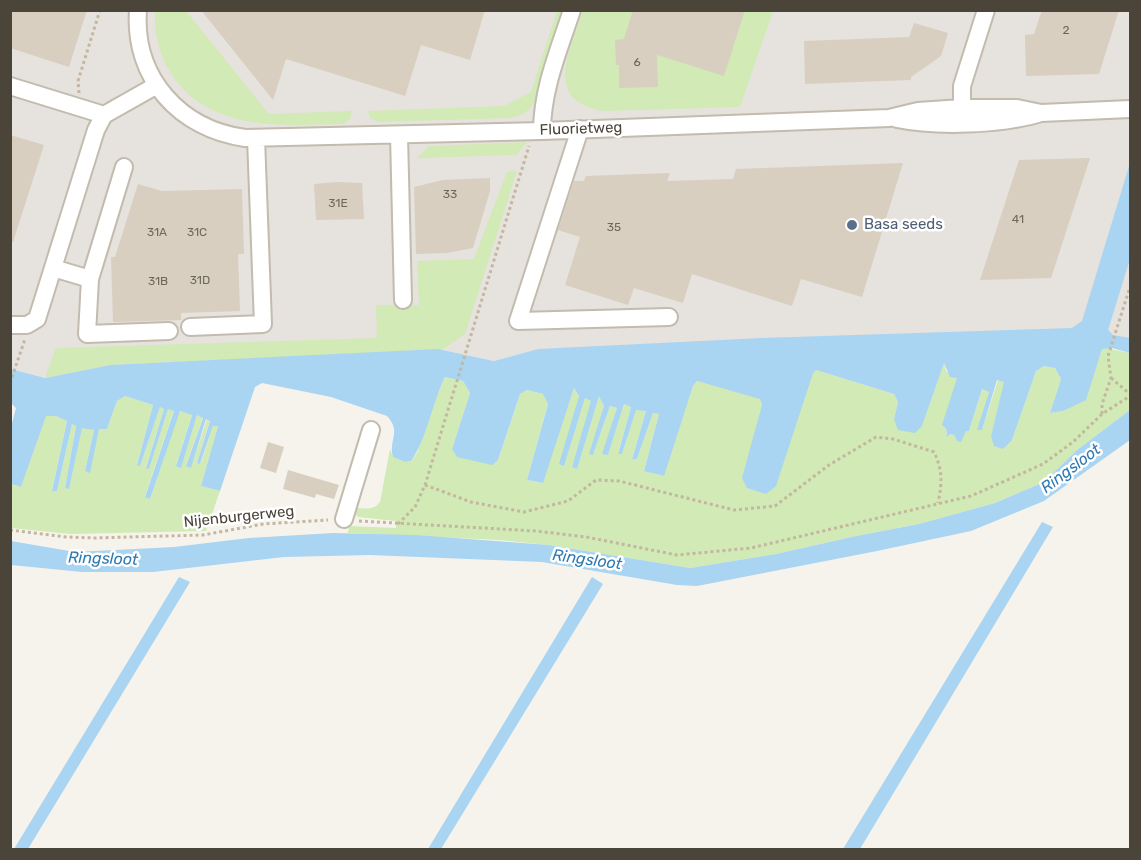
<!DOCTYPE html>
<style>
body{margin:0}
#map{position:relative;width:1141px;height:860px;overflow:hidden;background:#f6f3ec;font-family:Rubik,sans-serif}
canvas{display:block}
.frame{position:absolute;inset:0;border:12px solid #4b4439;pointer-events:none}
</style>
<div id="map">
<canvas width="1141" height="860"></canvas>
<div class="frame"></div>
</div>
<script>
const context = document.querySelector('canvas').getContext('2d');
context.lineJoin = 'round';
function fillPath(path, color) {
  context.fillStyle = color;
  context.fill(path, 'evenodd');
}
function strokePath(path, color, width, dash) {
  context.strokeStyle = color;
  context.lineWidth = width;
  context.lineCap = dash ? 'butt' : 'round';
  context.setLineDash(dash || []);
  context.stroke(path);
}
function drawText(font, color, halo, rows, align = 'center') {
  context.font = font + ' Rubik,sans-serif';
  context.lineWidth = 5;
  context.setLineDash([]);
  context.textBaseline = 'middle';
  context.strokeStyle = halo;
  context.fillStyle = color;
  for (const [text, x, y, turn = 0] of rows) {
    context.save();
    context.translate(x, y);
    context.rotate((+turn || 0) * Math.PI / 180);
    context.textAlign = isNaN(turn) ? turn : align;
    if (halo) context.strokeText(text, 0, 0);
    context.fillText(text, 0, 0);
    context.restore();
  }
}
fillPath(new Path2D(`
 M10 11H1130V342L538 349 494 361 438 349 110 365 45 378 11 369Z`), '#e6e2dd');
fillPath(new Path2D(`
 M155 11H186L269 114 352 111 350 119 343 124C282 125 208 133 170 72 159 54 154 33 155 11Z
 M557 11H563L535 100C530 111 522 116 510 118L378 122 370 118 368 111 504 106 531 92Z
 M583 11H773L740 107 604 111C542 101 570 51 583 11Z
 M527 142 516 155 417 158 429 146Z
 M517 171 465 334 442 350 110 365 45 378 56 348 377 338 376 305H419L417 261 474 259 507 172Z
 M1106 348 1130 353V410L1077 450 1044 482 995 503 919 524 856 536 776 554 690 568 549 545 499 540 348 533 349 526 396 528V521L358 517 354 512 355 508C366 508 373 511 380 502L390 449 393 457 405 462 411 461 417 453 434 402 445 377 463 381 470 393 452 449 498 460 520 394 527 390 543 394 548 403 527 480 542 483 574 388 579 396 564 465 585 398 592 401 572 467 577 468 599 395 604 406 593 455 610 406 617 408 603 454H608L624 404 631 407 618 453 622 454 636 409 646 411 632 458 637 459 653 413 659 414 644 470 663 476 693 386 697 381 760 398 762 405 816 370 894 394 898 402 894 419 922 426 944 362 946 371 957 378 946 428V434L948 437 951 434 954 435 957 441 966 431H969L982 389 989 392 978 430H982L998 380 1005 382 991 436 1012 440 1036 371 1044 366 1055 368 1061 379 1050 413 1063 411 1085 399 1102 349Z
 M125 396 153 405 137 464 140 466 160 407 164 409 146 467 149 468 168 409 174 410 145 496 150 499 179 411 192 414 176 465 181 467 197 415 203 417 186 465 191 467 207 419 210 420 197 463H201L213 426H218L201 486 220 491 206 531 70 534 11 528 10 484 21 487 45 416H56L67 421 52 490 57 491 72 424 76 425 65 488H69L82 427 94 430 85 471 99 428 107 429 117 401Z`), '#d2eab5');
fillPath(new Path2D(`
 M1130 163V259L1108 330 1113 335 1130 338V353L1112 348 1102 349 1086 400 1063 411 1050 413 1061 379 1055 368 1044 366 1036 371 1012 440 1003 449 994 446 991 436 1004 382 997 380 982 430H977L989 392 982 389 969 431H966L961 442 957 441 954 435 951 434 947 437 946 428 942 425 957 378 950 377 944 363 922 426 915 433 898 430 894 419 898 402 894 394 816 370 813 373 776 486 766 494 747 488 742 478 762 405 760 399 697 381 693 386 664 476 644 471 659 414 653 413 637 459H632L646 411 636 410 622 454H618L631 407 624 404 608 455 602 454 617 408 610 406 593 455 589 454 604 406 599 396 577 469 572 467 591 401 585 398 564 466 559 464 579 396 574 388 543 483 527 480 548 404 543 394 527 390 520 394 498 460 492 465 457 457 452 449 470 393 463 381 445 377C432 403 427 439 411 461L405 462 393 457C388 440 402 432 387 416L331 397 262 383 255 387 220 491 201 486 218 426H213L200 464 197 463 210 421 206 419 191 468 186 466 203 418 197 415 181 468 176 466 192 415 180 411 150 499 145 497 174 411 168 409 149 469 146 468 164 409 160 407 140 466 137 465 153 405 125 396 117 401 107 429H99L90 473 85 471 94 430 82 428 69 489 65 488 76 426 72 424 57 491H52L67 421 56 416H46L21 487 11 484V427L16 408 11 403V369L45 378 110 365 438 349 494 361 538 349 762 338 1072 328 1082 321Z
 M1130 410V440L1044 501 971 531 877 551 697 586 677 585 542 562 370 555 284 557 153 572H82L11 565V541L75 552 174 547 249 538 333 533 415 535 549 545 690 568 776 554 856 536 919 524 995 503 1044 482 1077 450Z
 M1042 522 1053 527 860 849H843Z
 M179 577 190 582 28 849H14Z
 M592 577 603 584 441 849H428Z`), '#a9d4f2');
fillPath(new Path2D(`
 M10 10H87L69 67 10 48Z
 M201 10H485L470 60 421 45 405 96 286 59 273 100Z
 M633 10H745L724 76 657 55 658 87 619 88V65H616L615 40 624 39Z
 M1042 10H1119L1099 74 1026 76 1025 35 1034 34Z
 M914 23 948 33 941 56 911 77V80L805 84 804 41 909 37Z
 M10 135 44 145 13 242H10Z
 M1090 158 1051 278 980 280 1019 160Z
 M903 163 862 297 801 279 792 306 692 274 683 303 634 288 628 305 565 285 580 237 558 230 574 181H584L586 176 670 173 667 181 733 179 736 169Z
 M490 178V191L473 248 447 253 416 254 414 187 443 180Z
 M337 182 362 183 364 219 316 220 314 184Z
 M138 184 162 191 242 189 244 254H238L240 311 181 313V320L113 322 111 257H115Z
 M268 442 284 447 276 473 260 468Z
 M288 470 339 485 334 499 316 494 315 498 283 489Z`), '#d8cfc1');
const minor = new Path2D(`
 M138 10C133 78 180 129 245 138L542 131 889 118 918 111 962 108H1017L1041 113 1130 109
 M10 86 104 115
 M897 119C936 127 999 125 1038 114
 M962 119V86L986 10
 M580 129 518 321 669 317
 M542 131C542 89 559 50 572 10
 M399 135 403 300
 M124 167 90 279 87 334 169 331
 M53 268 90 279
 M10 325H27L37 319 96 130 104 115 157 85
 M190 327 263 324 256 138
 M344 519 371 430`);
strokePath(minor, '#c2bbae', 20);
strokePath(new Path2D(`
 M79 93 78 81 100 10
 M1111 378 1130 394
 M10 383 25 339
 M1102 414V404L1111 378 1108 356 1130 287
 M425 485 471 502 524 512 568 501 596 480 619 481 734 510 775 506 829 465 876 437 893 439 934 452C943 471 942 483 938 503
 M359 521 536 531 586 537 677 555 751 548 971 496 1043 464 1073 442 1102 414 1130 396
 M398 524 415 507 425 485 529 146
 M10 530 66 537 95 538 203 535 263 524 328 520`), '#c4b79f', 3, [3, 3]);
strokePath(minor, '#fff', 16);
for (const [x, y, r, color] of [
 [852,225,6,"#5c6f8a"]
]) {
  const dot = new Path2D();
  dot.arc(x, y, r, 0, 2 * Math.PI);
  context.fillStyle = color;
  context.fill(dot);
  strokePath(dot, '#fff', 2);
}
drawText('12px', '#6e675b', null, [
 ["2",1066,31],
 ["6",637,63],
 ["33",450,195],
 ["31E",338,204],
 ["41",1018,220],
 ["35",614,228],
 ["31A",157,233],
 ["31C",197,233],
 ["31D",200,281],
 ["31B",158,282]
]);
drawText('15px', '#4b4439', '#fff', [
 ["Fluorietweg",581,129,-2],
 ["Nijenburgerweg",239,517,-6]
]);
drawText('15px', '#4e5e75', '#fff', [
 ["Basa seeds",864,225]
], 'left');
drawText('italic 16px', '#2e7ab2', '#fff', [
 ["Ringsloot",1071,469,-37],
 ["Ringsloot",103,559,2],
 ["Ringsloot",587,560,8]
]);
</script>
